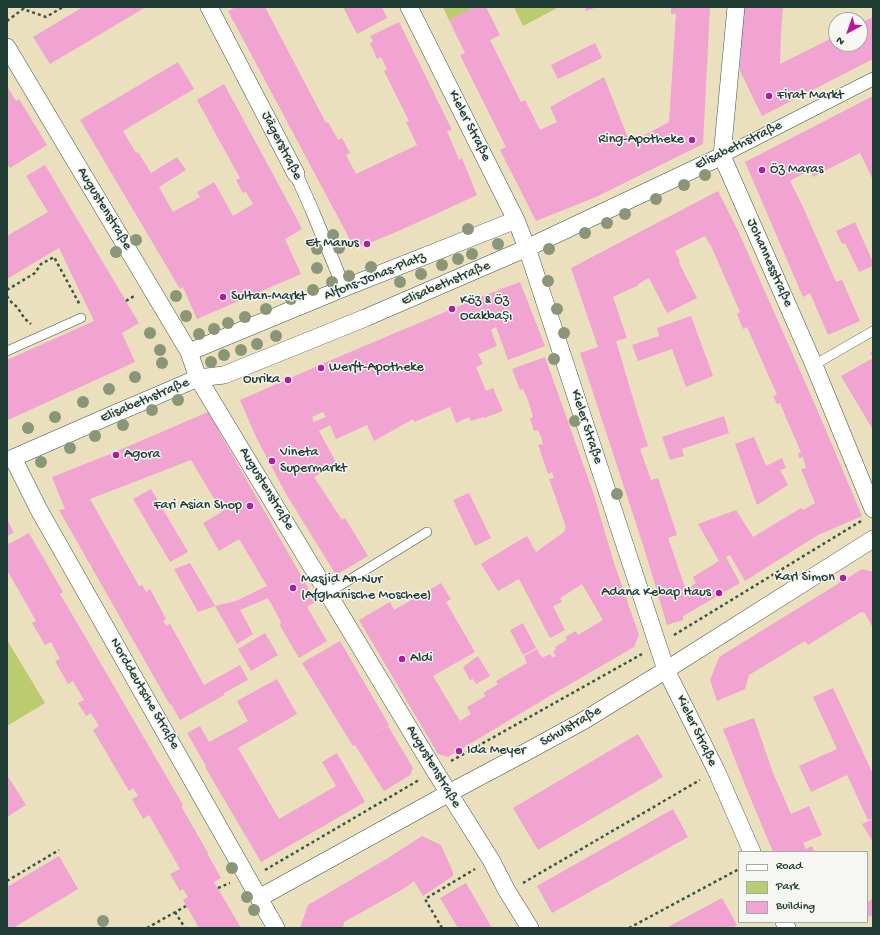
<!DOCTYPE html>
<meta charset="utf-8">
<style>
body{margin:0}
#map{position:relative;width:880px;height:935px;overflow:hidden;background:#eae0bd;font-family:"Gochi Hand",sans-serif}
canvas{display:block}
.frame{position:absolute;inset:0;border:8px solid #1f3d34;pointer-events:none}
.legend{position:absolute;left:738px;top:851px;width:130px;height:72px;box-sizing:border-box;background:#f6f6f2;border:1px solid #a0aca6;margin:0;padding:5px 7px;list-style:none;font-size:12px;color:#1f3d34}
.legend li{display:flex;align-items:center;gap:8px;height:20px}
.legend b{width:20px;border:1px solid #a0aca6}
.north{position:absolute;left:828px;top:12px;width:40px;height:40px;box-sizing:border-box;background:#f6f6f2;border:1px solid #a0aca6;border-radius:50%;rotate:221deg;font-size:11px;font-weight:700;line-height:16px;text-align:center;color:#1f3d34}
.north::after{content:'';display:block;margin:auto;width:14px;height:18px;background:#b5179e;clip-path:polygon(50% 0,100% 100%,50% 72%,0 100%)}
</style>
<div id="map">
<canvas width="880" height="935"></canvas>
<div class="frame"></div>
<ul class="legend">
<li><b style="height:5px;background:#fff"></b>Road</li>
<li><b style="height:11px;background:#bbcb6e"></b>Park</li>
<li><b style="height:11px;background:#f1a3d2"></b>Building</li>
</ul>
<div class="north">N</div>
</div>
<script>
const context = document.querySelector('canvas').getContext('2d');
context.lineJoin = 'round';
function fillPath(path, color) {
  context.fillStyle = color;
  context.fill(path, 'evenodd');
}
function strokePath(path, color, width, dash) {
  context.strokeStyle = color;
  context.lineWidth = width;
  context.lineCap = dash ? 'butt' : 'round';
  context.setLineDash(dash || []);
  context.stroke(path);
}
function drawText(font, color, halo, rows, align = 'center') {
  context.font = font + ' "Gochi Hand",sans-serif';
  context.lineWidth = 3;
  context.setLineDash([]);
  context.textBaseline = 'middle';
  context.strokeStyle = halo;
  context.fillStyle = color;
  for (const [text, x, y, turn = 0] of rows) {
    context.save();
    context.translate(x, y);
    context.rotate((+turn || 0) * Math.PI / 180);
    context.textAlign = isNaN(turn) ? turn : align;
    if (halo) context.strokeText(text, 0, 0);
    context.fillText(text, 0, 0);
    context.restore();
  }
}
fillPath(new Path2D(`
 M443 7H475L449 20Z
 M514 7H559L523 26Z
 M7 640 45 703 7 726Z`), '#bbcb6e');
fillPath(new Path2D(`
 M83 7H146L50 64 33 37Z
 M236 7H265L326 123 328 122 338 140 342 138 350 153 346 155 356 174 417 145 406 122 409 121 384 71 387 69 381 57 377 59 370 43 373 41 370 36 399 22 452 130 447 131 459 160 462 158 477 195 401 230 355 249 228 11Z
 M343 7H382L387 18 357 34Z
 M475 7H486L500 35 490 40 521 102 525 100 540 130 557 122 550 107 604 77 630 143 669 122 676 14H671V7H710L703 144 596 197 536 221 500 150 506 147 460 55 465 53 449 20Z
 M585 7H597L586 11Z
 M744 7H783L781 33 780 64 836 36V44H860V23L873 17V59L762 116 740 71 741 30Z
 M595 43 602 58 558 79 551 65Z
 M178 62 194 89 123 131 136 153 138 152 151 173 177 157 186 170 159 187 173 212 200 197 197 192 214 182 233 216 253 204 246 192 243 193 236 180 240 178 197 100 224 84 281 189 302 229 285 239 301 274 197 319 183 287 180 289 80 120Z
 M7 86 16 101 19 99 47 145 10 168 7 164Z
 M873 96V180L860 153 813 177 810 170 790 181 803 207 836 282 842 280 860 321 828 335 810 293 803 297 745 162Z
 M45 165 139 323 122 333 135 362 8 420 7 360 94 321 59 248 7 279V236L48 212 26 176Z
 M718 191 740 235 816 407 862 516 818 535 745 581 730 555 726 557 740 583 683 616V620L667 625 645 551 580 353 598 347 571 268ZM705 236 712 248 740 312 737 314 743 329 747 327 777 395 773 396 777 404 780 403 787 420 801 452 798 453 799 458 803 457 806 468 801 469 815 503 803 510 801 508 753 537 736 510 698 524 719 561 693 577 696 583 686 590 668 538 677 535 658 478 651 480 640 449 648 446 635 405 616 341 627 338 613 297 639 285 638 284 649 278 667 313 697 298 679 263 680 262 675 251Z
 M855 222 873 262V266L859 272 845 243 842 244 836 231Z
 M520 282 545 346 508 360 496 327 491 330 497 346 478 354 483 364 476 367 486 391 493 388 503 411 484 418 483 417 471 421 469 417 456 423 450 407 414 422 413 419 374 441 367 425 336 439 330 425 319 431 337 464 314 477 342 520 345 518 368 556 336 575 286 494 256 437 240 400 336 358 478 298ZM323 412 326 417 314 422 312 417Z
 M691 316 713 376 686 387 672 349 638 361 632 345 659 336 657 328Z
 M873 351V430L841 376 873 358 870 352Z
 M545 357 594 495 614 563 639 635 634 647 548 697 448 757 438 754 359 620 390 602 394 610 441 583 451 599 446 602 475 652 433 676 460 721 471 714 467 707 486 696 483 693 498 684 496 681 527 663 524 656 537 649 542 658 550 654 553 658 556 656 553 652 556 649 555 647 567 640 565 637 576 631 578 635 603 620 582 584 560 598 562 602 553 606 565 630 550 638 519 579 498 591 481 564 505 549 527 536 536 552 564 532 566 527 549 479 554 478 552 472 548 474 538 445 543 444 541 437 538 430 534 431 530 418 533 417 529 403 523 389 520 390 512 369Z
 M208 412 316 602 307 607 327 641 299 658 280 626 281 622 268 598 240 610 253 634 237 644 215 606 198 612 174 569 190 563 215 606 236 601 267 586 239 539 219 551 203 523 222 512 191 460 90 499 139 586 142 585 146 592 150 589 166 619 163 621 166 626 170 624 204 685 240 665 248 680 224 693V695L180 720 171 704 170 705 59 510 65 509 52 477 108 455Z
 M724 416 729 433 682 449 684 456 670 460 662 437Z
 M754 437 766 466 782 458 786 468 780 470 788 485 757 505 735 444Z
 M151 489 188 552 170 562 133 499Z
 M469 493 491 538 475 546 453 500Z
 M7 519 14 533 7 536Z
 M29 533 63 592 60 594 83 633 183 805 181 806 208 853H207L221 878 214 882 241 928H199L183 900 188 897 183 889 180 891 170 874 180 869 149 815 143 819 132 799 138 796 133 788 129 791 93 730 99 726 91 713 86 716 78 703 84 700 73 681 68 684 55 661 60 659 51 642 45 645 32 623 36 621 7 570V540L9 544Z
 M862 569 873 572V628L865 613 861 612 808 645 805 641 749 675 745 689 717 701 710 680 719 657Z
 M523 623 536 648 523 655 510 630Z
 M265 633 278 655 251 671 238 649Z
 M340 641 389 725 369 737 388 726 413 768 410 775 384 791 355 745 353 746 302 663Z
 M478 656 490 676 476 684 473 679 470 680 463 667Z
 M277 679 297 714 238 748 279 819 336 786 322 762 337 753 365 802 261 862 205 767 206 766 187 733 200 726 209 742 248 721 237 701Z
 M833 688 873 774V818L868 820 847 775 811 792 799 766 837 749 813 697Z
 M754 718 773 773 791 814 809 806 822 835 803 843 806 849 812 846 815 852H773L745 785 723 729Z
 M638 734 663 777 538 850 513 808Z
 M7 775 26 805 7 817Z
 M673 809 688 837 552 913 537 886Z
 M873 819V842L862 824Z
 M422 836 441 845 453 872V876L423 896 414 881 405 888 344 922 343 928H300L308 905 388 858Z
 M59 856 78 889 13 928H7V887Z
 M466 883 488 921 492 928H458L440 898Z
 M722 898 737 925 732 928H666Z
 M873 899V919L871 915 867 917V902Z`), '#f1a3d2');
const service = new Path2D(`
 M7 351 81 318
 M814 365 873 331
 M328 593 427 532`);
const pedestrian = new Path2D(`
 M722 156 873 79
 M296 174 312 210 344 288`);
const minor = new Path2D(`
 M209 7 296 174
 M409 7 516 220 527 248 666 670 716 770 752 852
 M736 7 722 156 814 365 873 509
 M7 47 189 352 198 378 435 771 491 860 507 891 530 928
 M189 352 344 288 516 220
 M13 458 39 510 276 928
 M7 460 13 458 107 417 198 378 224 375 365 318 527 248 722 156
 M259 898 449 793 528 751 583 721 666 670 873 539
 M784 922 787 928`);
strokePath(service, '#3d5549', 10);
strokePath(pedestrian, '#3d5549', 14);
strokePath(minor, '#3d5549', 18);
strokePath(new Path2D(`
 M24 7 23 9 46 17 63 7
 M7 21 23 9
 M7 290 35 273 41 264 54 257 80 305
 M7 296 9 300 17 307 25 319 31 324
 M126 301 134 296
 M674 635 861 521
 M451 761 642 654
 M265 870 419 780
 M7 881 59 850
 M523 883 700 780
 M218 888 230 883
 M175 912 185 928
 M147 928 186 906
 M442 928 425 899 475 869
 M629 928 739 869`), '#3d5549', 2.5, [3, 3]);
strokePath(service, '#fff', 9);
strokePath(pedestrian, '#fff', 13);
strokePath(minor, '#fff', 17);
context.fillStyle = '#8b9678';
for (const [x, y] of [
 [705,175],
 [684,185],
 [656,199],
 [625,214],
 [607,223],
 [468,229],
 [585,233],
 [333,235],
 [136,240],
 [498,244],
 [339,248],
 [317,249],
 [549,249],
 [116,252],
 [472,254],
 [458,259],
 [442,265],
 [371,267],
 [317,268],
 [421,274],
 [349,276],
 [548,281],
 [332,282],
 [400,282],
 [313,290],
 [176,296],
 [291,299],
 [266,309],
 [557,309],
 [186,316],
 [245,317],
 [228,323],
 [214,329],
 [150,333],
 [564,333],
 [199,334],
 [276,336],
 [257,344],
 [160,350],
 [241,350],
 [224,355],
 [554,359],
 [211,362],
 [162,363],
 [135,377],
 [109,389],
 [178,400],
 [83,402],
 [152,410],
 [55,417],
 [575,421],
 [123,425],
 [28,428],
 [95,436],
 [70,448],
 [41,462],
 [617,494],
 [232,868],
 [247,897],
 [254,910],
 [103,921]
]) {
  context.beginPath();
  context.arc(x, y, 6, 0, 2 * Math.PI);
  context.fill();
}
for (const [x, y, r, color] of [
 [769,96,4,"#b5179e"],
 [692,140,4,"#b5179e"],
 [762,170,4,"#b5179e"],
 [367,244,4,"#b5179e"],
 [223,297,4,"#b5179e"],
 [452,309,4,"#b5179e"],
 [321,368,4,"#b5179e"],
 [288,380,4,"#b5179e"],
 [116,455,4,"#b5179e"],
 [272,461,4,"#b5179e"],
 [250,506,4,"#b5179e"],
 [843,578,4,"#b5179e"],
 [293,588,4,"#b5179e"],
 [719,593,4,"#b5179e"],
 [402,659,4,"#b5179e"],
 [459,751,4,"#b5179e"]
]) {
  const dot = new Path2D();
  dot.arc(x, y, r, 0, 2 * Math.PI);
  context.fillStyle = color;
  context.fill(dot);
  strokePath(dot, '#f6f6f2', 1.5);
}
drawText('14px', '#1f3d34', '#f6f6f2', [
 ["Firat Markt",777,96],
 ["Ring-Apotheke",684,140,"right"],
 ["Öz Maras",770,170],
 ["Et Manus",359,244,"right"],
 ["Sultan-Markt",231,297],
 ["Köz & Öz",460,301],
 ["Ocakbaşı",460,317],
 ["Werft-Apotheke",329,368],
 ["Ourika",280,380,"right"],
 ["Vineta",280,453],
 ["Supermarkt",280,469],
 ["Agora",124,455],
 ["Fari Asian Shop",242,506,"right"],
 ["Karl Simon",835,578,"right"],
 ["Masjid An-Nur",301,580],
 ["(Afghanische Moschee)",301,596],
 ["Adana Kebap Haus",711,593,"right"],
 ["Aldi",410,659],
 ["Ida Meyer",467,751]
], 'left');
drawText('14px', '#1f3d34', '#f6f6f2', [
 ["Kieler Straße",469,126,63],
 ["Jägerstraße",281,146,63],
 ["Elisabethstraße",739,146,-26],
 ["Augustenstraße",104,209,59],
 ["Johannesstraße",769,263,66],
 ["Alfons-Jonas-Platz",375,277,-22],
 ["Elisabethstraße",446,284,-23],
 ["Elisabethstraße",145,401,-23],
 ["Kieler Straße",586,427,72],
 ["Augustenstraße",266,489,59],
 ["Norddeutsche Straße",144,694,60],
 ["Schulstraße",571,727,-30],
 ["Kieler Straße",696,731,64],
 ["Augustenstraße",433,767,59]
]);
</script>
